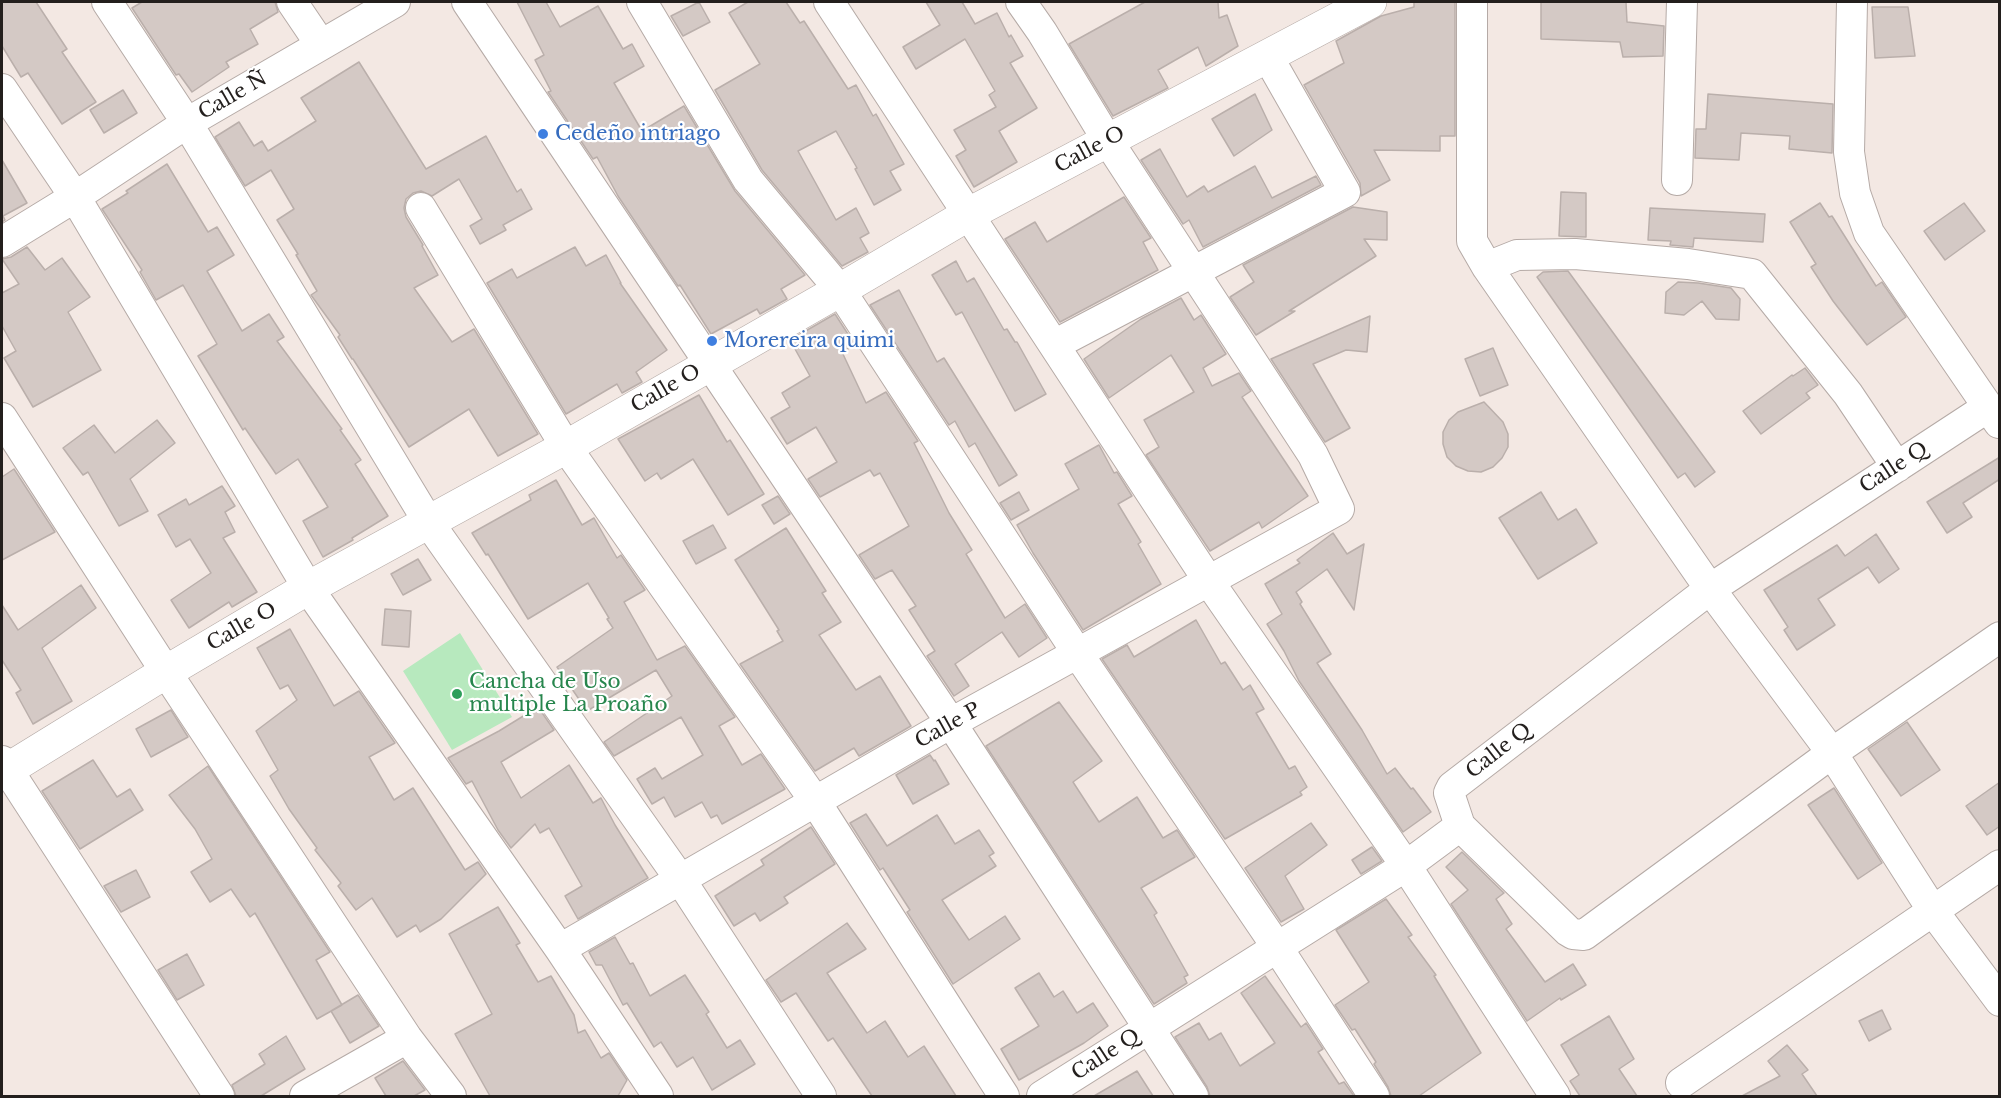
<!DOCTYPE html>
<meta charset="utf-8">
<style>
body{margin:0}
#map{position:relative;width:2001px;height:1098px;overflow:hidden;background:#f3e8e3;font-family:"Libre Baskerville",serif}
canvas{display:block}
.frame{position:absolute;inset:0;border:3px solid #231f1d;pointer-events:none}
</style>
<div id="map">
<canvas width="2001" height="1098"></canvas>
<div class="frame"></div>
</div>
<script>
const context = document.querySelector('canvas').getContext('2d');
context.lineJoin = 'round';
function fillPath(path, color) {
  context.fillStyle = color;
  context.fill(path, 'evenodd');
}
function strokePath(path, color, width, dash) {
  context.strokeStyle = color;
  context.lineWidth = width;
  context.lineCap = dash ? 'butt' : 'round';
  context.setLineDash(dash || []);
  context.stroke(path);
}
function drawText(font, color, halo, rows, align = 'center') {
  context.font = font + ' "Libre Baskerville",serif';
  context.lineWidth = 4.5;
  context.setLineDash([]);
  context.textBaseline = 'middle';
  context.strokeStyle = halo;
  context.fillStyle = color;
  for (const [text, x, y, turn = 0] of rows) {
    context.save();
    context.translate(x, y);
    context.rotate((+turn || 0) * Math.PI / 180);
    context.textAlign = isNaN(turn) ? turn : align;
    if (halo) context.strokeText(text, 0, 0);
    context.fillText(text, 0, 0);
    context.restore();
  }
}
fillPath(new Path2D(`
 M460 633 512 717 452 750 403 671Z`), '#b7e9be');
const building = new Path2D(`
 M2 2H36L67 49 62 52 96 102 62 124 28 73 21 77 2 46Z
 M142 2H275L278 12 250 29 258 44 226 62 229 67 192 92 179 74 176 75 132 8Z
 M517 2H546L560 27 598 6 623 49 632 44 644 66 614 83 642 131 684 106 735 191 805 275 781 289 787 299 760 314 757 309 711 334 680 285 678 286 618 196 597 157 593 159 548 92 551 91 535 60 544 55Z
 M699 2 710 22 683 36 671 16Z
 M748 2H786L800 23 804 21 848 89 856 85 873 116 876 114 904 164 890 171 901 190 874 205 855 169 857 168 836 131 798 151 836 220 856 208 869 233 860 238 868 252 842 266 762 170 715 90 760 64 729 13Z
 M926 2H962L975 24 997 13 1009 37 1011 35 1023 56 1010 63 1037 108 999 131 1017 162 974 187 956 156 966 150 954 130 996 107 989 95 995 91 965 39 916 69 903 47 940 25Z
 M1145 2H1218L1219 18 1227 15 1238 46 1206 66 1198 47 1158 70 1168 88 1113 116 1069 44Z
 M1414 2H1455V136H1440V151L1374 150 1390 180 1361 196 1360 183 1304 85 1344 63 1336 41 1381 16 1414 7Z
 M1541 2H1626L1627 22 1664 26 1663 56 1623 57 1620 42 1541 39Z
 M1872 7H1908L1915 56 1875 58Z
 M359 62 426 169 486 136 517 192 521 189 532 209 503 225 506 230 480 244 470 226 482 219 459 179 432 196 421 191 413 193 406 199 404 208 406 217 423 245 422 246 438 275 414 288 452 342 474 329 538 434 498 456 469 409 409 447 353 359H352L338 337 340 335 311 295 317 291 296 255 298 254 277 220 294 209 271 170 245 186 215 137 239 122 254 146 262 141 268 151 316 121 301 98Z
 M123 90 137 113 104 133 90 110Z
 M1255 94 1272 130 1234 156 1212 119Z
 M1708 94 1833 104 1832 153 1789 149 1790 136 1741 133 1739 160 1695 158 1696 129H1706Z
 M1160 149 1187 197 1204 186 1208 192 1255 166 1272 198 1316 176 1321 185 1203 247 1189 220 1183 224 1141 160Z
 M2 160 27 203 3 216 5 220 2 222Z
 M167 164 208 232 217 227 234 255 207 271 242 331 269 314 284 337 277 341 342 429 340 430 361 460 355 464 388 516 352 538 353 540 323 557 303 521 328 507 298 459 276 474 245 428 243 430 198 356 217 344 183 285 156 300 140 272 142 270 102 209 128 193 126 191Z
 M1561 192 1586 193V237L1559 236Z
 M1124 197 1151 238 1143 242 1158 270 1060 322 1005 239 1035 222 1047 242Z
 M1820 203 1829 217 1832 216 1876 286 1882 282 1906 317 1867 345 1833 301 1811 267 1816 264 1790 222Z
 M1964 203 1985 231 1945 260 1924 231Z
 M1353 207 1387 212V240L1364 239 1376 256 1289 311H1295L1256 335 1230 297 1254 282 1243 265Z
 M1650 208 1765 214 1763 242 1694 238 1693 247 1670 245 1671 241 1648 240Z
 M27 247 45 270 62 258 90 297 68 312 101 370 33 407 4 358 16 351 2 326V293L19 284 2 259 11 257Z
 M575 247 586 266 606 255 621 283H620L667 350 636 372 642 382 622 393 617 384 566 414 487 283 512 269 517 278Z
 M956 261 967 282 974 278 1004 330 1007 329 1015 342H1017L1046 394 1015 411 962 312 956 315 932 275Z
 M1568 271 1715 472 1695 487 1685 473 1678 478 1537 277 1543 272Z
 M1678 282 1698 283 1731 288 1740 299 1739 320 1716 319 1702 301 1684 315 1665 313 1666 292Z
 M899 290 937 362 944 358 1017 475 999 486 975 443 969 447 955 421 949 425 870 305Z
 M1181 298 1194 320 1201 315 1226 354 1203 368 1212 386 1239 373 1251 391 1242 397 1308 496 1262 528 1259 522 1210 551 1146 455 1159 447 1144 420 1194 392 1171 355 1109 398 1084 359 1141 319Z
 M835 314 855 345 842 352 866 403 886 392 918 441 914 443 949 513 972 550 966 554 1005 618 1025 604 1047 638 1019 657 1002 632 955 664 969 686 954 696 927 656 935 651 909 610 916 606 892 570 875 579 859 555 909 526 880 473 874 476 870 470 820 497 808 479 837 462 816 427 787 444 771 418 790 407 782 393 810 376 790 340Z
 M1370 316 1367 352 1346 350 1313 364 1350 428 1325 442 1271 359Z
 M1493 348 1508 385 1480 396 1465 359Z
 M1805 368 1818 385 1806 393 1810 398 1761 434 1743 411 1792 375 1793 376Z
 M699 395 727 442 730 440 764 494 728 515 693 459 661 479 657 473 645 481 618 439Z
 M1484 402 1503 422 1508 434V447L1502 458 1493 467 1481 472 1468 471 1456 466 1447 457 1443 444V432L1449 420 1458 412Z
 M157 420 175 443 130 479 148 511 119 526 88 472 83 475 63 448 94 425 115 453Z
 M1099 445 1114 473 1117 472 1132 496 1118 504 1141 542 1138 544 1161 584 1083 630 1033 553 1017 525 1079 489 1065 464Z
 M2000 457V479L1963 503 1972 517 1947 533 1927 502Z
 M14 469 55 532 2 560V477Z
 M556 480 582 525 594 518 617 558 621 555 645 590 624 602 657 660 685 646 735 717 719 726 742 765 761 754 785 789 722 824 717 815 711 818 702 802 675 817 664 797 652 804 637 779 655 768 662 779 703 755 681 717 614 756 604 742 672 696 656 670 587 711 557 667 613 628 607 619 609 618 588 583 528 619 488 554 486 555 472 533 531 500 529 495Z
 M222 486 235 506 225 512 235 532 223 538 257 592 232 607 229 602 189 628 171 600 211 573 190 539 176 547 158 515 186 499 189 505Z
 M1019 492 1029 510 1011 520 1000 503Z
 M1541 492 1558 520 1576 509 1597 543 1538 579 1499 518Z
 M778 496 790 514 774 524 762 505Z
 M713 525 726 548 696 564 683 541Z
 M786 528 826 591 822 593 841 622 819 635 856 690 880 676 911 726 859 756 854 748 815 771 740 664 783 641 777 631 779 630 735 560Z
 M1333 533 1347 554 1364 544 1354 610 1327 569 1296 592 1302 602 1300 604 1331 654 1317 663 1362 730 1387 774 1395 768 1411 789 1413 788 1431 812 1403 832 1299 681 1284 651 1267 624 1282 614 1265 584 1300 563 1297 560Z
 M1876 534 1899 569 1879 583 1868 567 1818 599 1835 625 1797 650 1784 630 1788 627 1764 590 1837 545 1845 556Z
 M418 559 431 580 403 595 391 574Z
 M81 585 96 608 42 648 72 701 33 724 16 693 21 690 2 660V605L18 630Z
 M385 609 411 611 409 647 382 645Z
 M1196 620 1221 664 1225 662 1243 690 1250 685 1264 709 1256 713 1289 769 1295 766 1307 787 1300 792 1302 795 1225 839 1102 659 1127 645 1134 657Z
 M290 629 334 706 359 691 395 743 369 757 394 800 413 788 465 870 478 862 486 874 441 919 420 932 416 925 397 937 372 898 356 910 338 886 341 883 315 850 317 848 289 809 270 776 278 770 256 731 297 700 288 685 280 689 257 648Z
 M1059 702 1102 761 1073 782 1099 822 1137 797 1163 838 1177 830 1195 857 1141 888 1157 913 1154 915 1188 975 1184 977 1187 983 1154 1004 986 746Z
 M538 707 554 730 501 762 521 798 569 765 593 803 601 798 615 825 648 878 578 919 565 896 582 886 549 828 540 833 535 824 511 848 498 830 472 781 466 784 448 758 499 731Z
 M171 710 188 737 151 757 136 729Z
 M1907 722 1940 770 1901 796 1868 749Z
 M930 755 934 761 935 760 949 784 913 804 896 775Z
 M93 760 117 797 130 789 143 810 80 849 42 791Z
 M208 766 330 952 316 960 342 1005 317 1019 255 913 250 917 231 889 210 902 191 872 212 859 195 829 169 795Z
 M2000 782V826L1987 835 1966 806Z
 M1834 788 1882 863 1858 879 1808 805Z
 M866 814 887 846 937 815 955 844 979 830 994 853 989 856 996 866 942 900 969 940 1005 916 1020 939 953 984 907 912 910 910 883 868 880 870 850 823Z
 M1311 823 1327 845 1285 876 1304 909 1281 922 1245 868Z
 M811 827 835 864 784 897 788 903 760 921 755 913 734 926 715 896 764 865 761 860Z
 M1372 847 1382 861 1361 874 1352 860Z
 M1462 852 1504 893 1496 899 1512 924 1506 929 1545 982 1573 964 1586 985 1561 1000 1560 998 1527 1021 1451 904 1468 890 1446 867Z
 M136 870 150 897 121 912 104 886Z
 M1386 899 1412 935 1408 937 1436 975 1434 976 1481 1053 1419 1096H1391L1388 1087 1374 1064 1376 1062 1355 1029 1352 1030 1335 1005 1369 982 1336 930Z
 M498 907 520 943 516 945 538 982 551 976 574 1015 578 1033 585 1030 601 1058 609 1053 627 1080 618 1096H490L455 1034 492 1014 449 934Z
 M847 923 866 949 827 973 867 1033 885 1021 908 1057 924 1046 956 1096H872L833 1038 828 1041 796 993 781 1002 766 980Z
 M615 937 630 964 633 963 650 996 685 975 709 1012 706 1014 727 1048 740 1040 755 1064 712 1090 693 1057 677 1067 661 1042 654 1047 627 1003 623 1005 602 965H596L589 952Z
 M187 954 204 985 177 1000 158 970Z
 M1039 973 1054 997 1063 991 1077 1013 1093 1003 1108 1026 1084 1043 1019 1080 1001 1049 1039 1026 1015 988Z
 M1265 976 1301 1027 1306 1023 1323 1049 1318 1052 1339 1084 1344 1082 1354 1096H1210L1207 1087 1175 1037 1199 1023 1209 1040 1221 1033 1240 1066 1275 1043 1241 993Z
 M358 995 379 1026 350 1043 331 1011Z
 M1882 1010 1891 1029 1869 1041 1859 1021Z
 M1609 1016 1634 1059 1619 1069 1637 1096H1580L1570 1081 1579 1075 1561 1045Z
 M286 1036 305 1069 261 1096H236L232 1085 265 1064 259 1054Z
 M1787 1045 1808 1070 1802 1074 1817 1096H1742L1780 1076 1768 1061Z
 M403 1061 425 1090 414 1096H386L375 1078Z
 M1137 1071 1153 1096H1094Z`);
fillPath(building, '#d4c9c5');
strokePath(building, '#baafab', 1.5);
const minor = new Path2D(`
 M107 2 187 123 429 523 680 879 821 1096
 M292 2 321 45
 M467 2 951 723 1193 1096
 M642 2 748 180 840 290 1078 654 1277 947 1374 1096
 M829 2 1208 580 1406 866 1555 1096
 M1472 2V241L1487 267 1710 589 1832 753 1933 911 2000 1001
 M1852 2 1849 152 1855 193 1869 233 1999 423
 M2 89 75 197 308 588 560 949 658 1096
 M1677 180 1682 2
 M421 208 566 447 815 801 1004 1096
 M2 242 75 197 187 123 395 2
 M1487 267 1517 255 1575 254 1688 264 1752 274 1848 394 1897 467
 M1054 345 1345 192 1268 57
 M1988 407 1710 589 1452 787 1449 793 1460 826 1568 931 1573 934 1584 935 1832 753 2000 637
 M2 418 166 672 407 1038 451 1096
 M2 761 219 1096
 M560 949 951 723 1339 509 1313 455 1108 141 1042 32 1021 2
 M1681 1083 2000 865
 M305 1096 407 1038
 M1042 1096 1406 866 1460 826`);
const tertiary = new Path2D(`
 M2 771 7 770 166 672 308 588 566 447 840 290 969 214 1370 2`);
strokePath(minor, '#b5aaa6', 32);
strokePath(tertiary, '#b5aaa6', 34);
strokePath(minor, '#fff', 30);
strokePath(tertiary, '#fff', 33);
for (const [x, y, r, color] of [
 [543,134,6,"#3f7fe0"],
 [712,341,6,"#3f7fe0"],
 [457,694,6,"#2e9e5b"]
]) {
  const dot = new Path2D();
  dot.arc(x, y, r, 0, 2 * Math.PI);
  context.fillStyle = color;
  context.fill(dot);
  strokePath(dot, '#fff', 2);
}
drawText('20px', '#231f1d', '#fff', [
 ["Calle Ñ",233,96,-30],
 ["Calle O",1090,150,-28],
 ["Calle O",666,389,-30],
 ["Calle Q",1894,468,-33],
 ["Calle O",242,627,-30],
 ["Calle P",948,726,-29],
 ["Calle Q",1499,751,-38],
 ["Calle Q",1106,1055,-33]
]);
drawText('20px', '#366cbe', '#fff', [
 ["Cedeño intriago",555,134],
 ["Morereira quimi",724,341]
], 'left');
drawText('20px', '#27864d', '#fff', [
 ["Cancha de Uso",469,682],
 ["multiple La Proaño",469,705]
], 'left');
</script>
